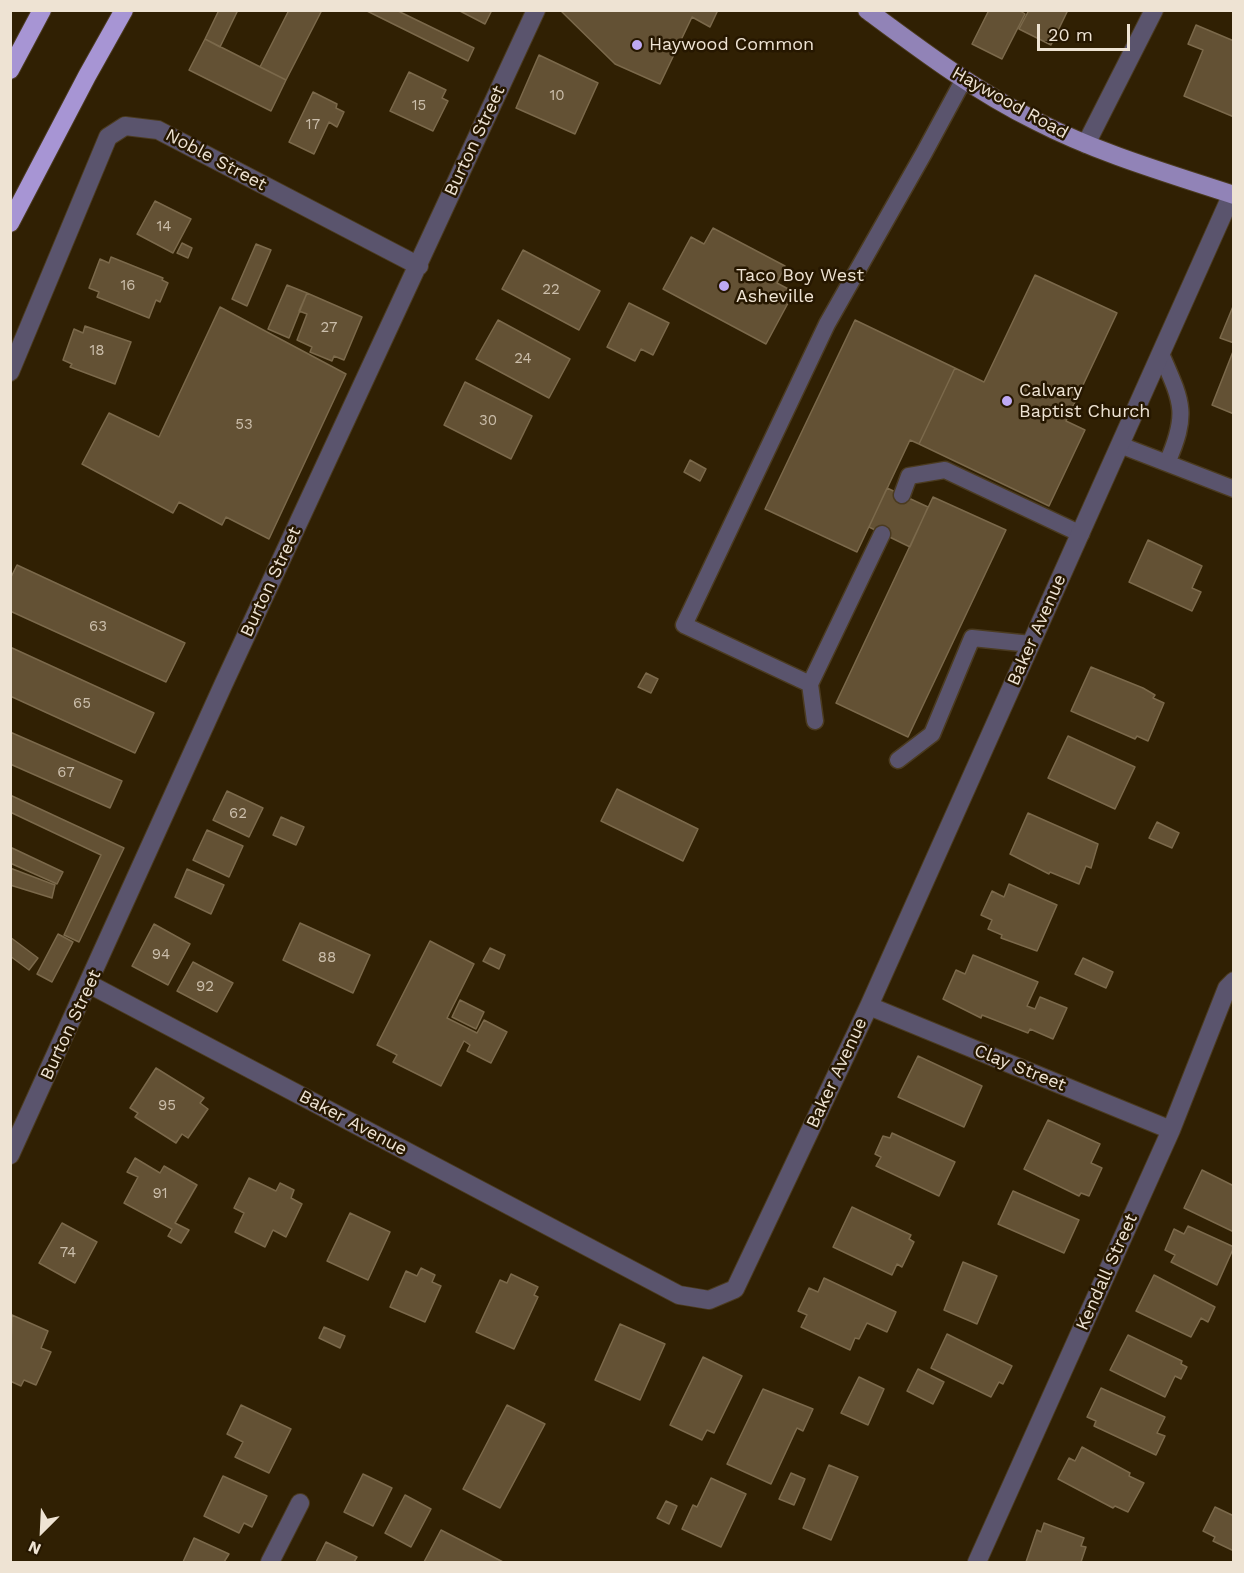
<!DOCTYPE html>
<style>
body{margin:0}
#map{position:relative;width:1244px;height:1573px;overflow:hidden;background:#302003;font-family:"Work Sans",sans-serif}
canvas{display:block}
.frame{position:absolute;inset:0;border:12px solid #eee3d3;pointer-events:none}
.north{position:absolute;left:12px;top:1501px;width:60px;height:60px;-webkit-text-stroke:4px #261700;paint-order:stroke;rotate:204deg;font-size:16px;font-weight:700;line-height:24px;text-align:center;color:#eee3d3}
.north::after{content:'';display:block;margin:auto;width:21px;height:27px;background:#eee3d3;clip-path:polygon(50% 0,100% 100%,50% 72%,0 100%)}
.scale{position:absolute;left:1037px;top:24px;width:93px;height:27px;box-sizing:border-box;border:3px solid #eee3d3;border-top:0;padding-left:8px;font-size:18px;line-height:21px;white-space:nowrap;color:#eee3d3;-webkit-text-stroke:4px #261700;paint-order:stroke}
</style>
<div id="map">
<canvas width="1244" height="1573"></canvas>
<div class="frame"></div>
<div class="north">N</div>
<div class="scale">20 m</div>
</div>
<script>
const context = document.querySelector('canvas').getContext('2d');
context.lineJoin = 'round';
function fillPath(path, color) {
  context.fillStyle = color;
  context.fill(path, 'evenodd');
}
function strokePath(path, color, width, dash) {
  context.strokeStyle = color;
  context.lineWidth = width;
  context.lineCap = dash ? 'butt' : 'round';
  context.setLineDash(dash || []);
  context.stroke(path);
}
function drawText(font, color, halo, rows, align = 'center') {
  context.font = font + ' "Work Sans",sans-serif';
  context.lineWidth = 5;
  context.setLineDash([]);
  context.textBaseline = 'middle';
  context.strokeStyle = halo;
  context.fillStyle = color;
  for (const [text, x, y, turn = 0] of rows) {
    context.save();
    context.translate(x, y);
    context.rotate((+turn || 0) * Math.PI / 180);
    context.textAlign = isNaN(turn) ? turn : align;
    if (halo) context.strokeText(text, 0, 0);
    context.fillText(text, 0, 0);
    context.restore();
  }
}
const building = new Path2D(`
 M219 10H238L220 47 205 39Z
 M289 10H322L286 80 260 67Z
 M365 10H396L474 48 468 61Z
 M458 10H489L491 12 485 24Z
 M560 10H718L710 27 692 17 660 84 615 64Z
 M989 10H1019L1025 14 1002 59 972 44Z
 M1029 10H1068L1051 45 1019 29Z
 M1196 25 1234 41V117L1184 96 1203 50 1188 44Z
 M205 39 286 80 271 111 189 70Z
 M539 55 598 83 575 134 516 108Z
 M409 72 446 90 442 98 448 101 433 131 390 111Z
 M313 92 337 104 336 108 344 112 337 127 329 122 314 154 289 142Z
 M155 201 191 219 173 253 137 234Z
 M713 228 785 266 777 283 794 292 766 344 663 289 691 237 704 244Z
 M182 243 192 248 188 258 177 253Z
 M256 244 271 250 247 306 232 299Z
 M523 250 600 291 579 330 502 289Z
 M111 257 163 278 162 280 168 283 160 302 156 300 149 318 97 297 99 292 89 288 100 259 109 263Z
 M1035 275 1117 313 1066 421 1085 430 1049 506 919 444 955 368 984 382Z
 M287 285 307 293 289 338 268 329Z
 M307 293 362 317 344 360 334 356 332 361 310 352 312 347 297 340 307 314 299 311Z
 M629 303 669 323 653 355 641 349 635 361 607 347Z
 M1234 304V343L1220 338Z
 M220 307 346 374 269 539 226 517 222 525 179 502 173 513 82 464 109 413 159 437Z
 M498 320 570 359 549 398 476 359Z
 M855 320 955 368 919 444 910 440 857 552 765 509Z
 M85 326 131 342 115 384 70 367 72 364 63 360 74 329 83 333Z
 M1234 349V414L1212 405Z
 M465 382 532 416 511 459 444 425Z
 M690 460 706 469 700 481 684 472Z
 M887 488 928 507 910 547 869 527Z
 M933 497 1006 530 908 737 836 703Z
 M1148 540 1202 566 1192 588 1201 592 1192 611 1129 582Z
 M17 565 185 643 166 682 10 611V579Z
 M10 647 154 713 135 753 10 696Z
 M1091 667 1143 688 1155 695 1153 698 1164 703 1148 741 1137 736 1135 739 1071 711Z
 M646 673 658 679 651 693 638 687Z
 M10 732 122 781 110 808 10 764Z
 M1068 736 1135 767 1115 809 1048 778Z
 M617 789 698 829 683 861 601 821Z
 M227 791 263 808 249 837 213 820Z
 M10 795 124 848 79 942 64 935 101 855 10 812Z
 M1028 813 1098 844 1091 868 1086 866 1079 884 1050 872 1049 874 1010 854Z
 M281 817 304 827 296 845 273 835Z
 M1157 822 1179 833 1172 848 1149 838Z
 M207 830 243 846 229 877 193 860Z
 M10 847 63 872 57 884 10 863Z
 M10 868 55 885 52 898 10 885Z
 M187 869 224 885 211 914 175 897Z
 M1009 884 1057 905 1037 951 1001 938 1002 935 988 929 992 920 981 915 992 891 1004 897Z
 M300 923 370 955 353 993 283 960Z
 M154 924 190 944 168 985 132 966Z
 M58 934 73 942 52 982 37 974Z
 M10 937 38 958 29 970 10 956Z
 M430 941 474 964 447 1018 477 1033 484 1020 507 1032 491 1063 467 1051 470 1045 464 1041 441 1086 393 1062 397 1055 377 1045Z
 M490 948 505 955 499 969 483 961Z
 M973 955 1038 982 1027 1006 1035 1009 1040 997 1067 1008 1053 1039 1030 1029 1028 1033 982 1015 981 1018 943 999 956 970 965 974Z
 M1083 958 1113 972 1106 988 1075 974Z
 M193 962 233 983 217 1012 177 991Z
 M460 1000 484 1012 476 1029 452 1017Z
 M918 1056 982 1086 964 1127 898 1097Z
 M156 1068 204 1098 200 1103 208 1109 188 1138 182 1134 176 1143 135 1117 138 1113 130 1108Z
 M1048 1120 1100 1144 1091 1163 1102 1168 1089 1196 1081 1193 1079 1196 1024 1169Z
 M892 1133 955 1162 939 1196 876 1166 881 1157 875 1154 883 1136 890 1138Z
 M135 1158 160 1173 164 1166 197 1185 175 1223 189 1230 181 1243 168 1236 172 1229 124 1203 138 1177 127 1172Z
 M1202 1170 1234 1186V1232L1184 1208Z
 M249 1178 276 1191 280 1183 294 1190 291 1198 302 1204 286 1237 273 1230 265 1247 235 1232 244 1213 234 1208Z
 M1013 1191 1079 1220 1064 1253 998 1224Z
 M852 1207 911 1235 909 1239 914 1242 902 1267 897 1264 892 1275 833 1247Z
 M350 1213 390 1232 368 1280 327 1261Z
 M62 1223 97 1242 75 1283 39 1263Z
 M1188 1226 1234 1247 1217 1285 1171 1262 1175 1255 1165 1250 1174 1229 1184 1234Z
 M963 1262 997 1276 977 1324 944 1310Z
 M421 1268 435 1275 432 1282 441 1286 425 1322 390 1307 406 1271 417 1276Z
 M511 1274 538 1287 534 1295 538 1297 514 1349 476 1332 500 1280 507 1283Z
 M1154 1275 1215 1307 1208 1322 1201 1318 1191 1337 1136 1311Z
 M824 1278 896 1312 887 1332 867 1323 859 1339 855 1338 850 1350 801 1327 807 1315 798 1311 809 1288 818 1292Z
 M12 1315 48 1331 41 1348 51 1352 36 1385 24 1380 21 1386 10 1381Z
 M620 1324 665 1344 640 1400 595 1380Z
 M324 1327 345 1336 340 1348 319 1338Z
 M947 1334 1012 1366 1003 1384 999 1382 991 1397 931 1368Z
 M1128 1335 1182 1361 1181 1364 1187 1367 1181 1379 1175 1376 1165 1397 1110 1370Z
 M703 1357 742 1376 714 1433 707 1430 702 1440 670 1425Z
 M918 1369 944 1382 933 1404 907 1391Z
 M859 1377 884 1389 868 1425 841 1413Z
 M1101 1388 1165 1417 1157 1433 1165 1436 1156 1455 1094 1426 1096 1421 1087 1417Z
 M763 1389 813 1409 803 1431 797 1428 771 1484 727 1464Z
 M241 1405 291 1429 269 1473 235 1457 243 1442 227 1434Z
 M507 1405 545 1424 500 1508 463 1489Z
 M1082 1447 1130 1473 1129 1476 1144 1483 1128 1512 1115 1506 1113 1508 1058 1479 1069 1458 1075 1461Z
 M829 1465 858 1477 831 1540 803 1528Z
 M791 1473 805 1479 794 1505 779 1499Z
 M363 1474 392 1488 373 1526 344 1512Z
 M223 1476 267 1496 252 1527 244 1523 239 1533 204 1516Z
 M711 1478 746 1494 721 1547 682 1529 693 1505 697 1507Z
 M405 1495 431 1509 411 1547 385 1533Z
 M666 1501 677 1506 669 1524 657 1518Z
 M1215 1507 1234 1516V1551L1213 1541 1215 1537 1203 1531Z
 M1044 1523 1084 1538 1081 1546 1086 1547 1081 1562H1026L1037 1530 1041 1532Z
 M441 1530 503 1562H424Z
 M194 1538 229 1554 224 1562H183Z
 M326 1542 357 1557 354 1562H316Z`);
fillPath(building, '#635134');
strokePath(building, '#7b694b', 1.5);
const lane = new Path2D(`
 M1161 354C1182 402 1189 413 1167 463
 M1120 445 1234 489
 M902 495 909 476 945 470 1081 534
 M810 684 882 534
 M815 721 810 684 684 625 827 324 924 153 964 79
 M898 760 932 734 972 638 1031 644`);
const street = new Path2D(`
 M1086 144 1154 10
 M10 372 108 137 125 126 158 130 419 266
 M89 984 679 1295 709 1300 735 1289 869 1006 1232 194
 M869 1006 1171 1130
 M10 1155 224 683 536 10
 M270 1562 300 1503
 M977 1562 1171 1130 1227 988 1234 981`);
const primary = new Path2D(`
 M867 10C921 50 975 91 1036 121 1098 153 1167 173 1234 195`);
const highway = new Path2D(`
 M10 70 42 10
 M10 223 87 76 124 10`);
strokePath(lane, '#4b3b20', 19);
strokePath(street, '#4b3b20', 20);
strokePath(primary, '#4b3b20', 20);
strokePath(highway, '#4b3b20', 20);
strokePath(lane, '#5a546d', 16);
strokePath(street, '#5a546d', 18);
strokePath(primary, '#9183b7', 18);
strokePath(highway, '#a795d4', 18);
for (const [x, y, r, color] of [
 [637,45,6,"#bea9f4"],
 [724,286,6,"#bea9f4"],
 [1007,401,6,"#bea9f4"]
]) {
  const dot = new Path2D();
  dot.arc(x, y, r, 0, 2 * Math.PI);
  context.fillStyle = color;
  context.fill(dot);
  strokePath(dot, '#261700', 2);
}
drawText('15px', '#cbbeab', null, [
 ["10",557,96],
 ["15",419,106],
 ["17",313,125],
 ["14",164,227],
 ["16",128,286],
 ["22",551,290],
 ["27",329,328],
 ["18",97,351],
 ["24",523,359],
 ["30",488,421],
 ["53",244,425],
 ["63",98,627],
 ["65",82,704],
 ["67",66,773],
 ["62",238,814],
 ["94",161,955],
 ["88",327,958],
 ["92",205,987],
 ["95",167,1106],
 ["91",160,1194],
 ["74",68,1253]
]);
drawText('18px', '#eee3d3', '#261700', [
 ["Haywood Common",649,45],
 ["Taco Boy West",736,276],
 ["Asheville",736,297],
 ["Calvary",1019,391],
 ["Baptist Church",1019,412]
], 'left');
drawText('18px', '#eee3d3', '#261700', [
 ["Haywood Road",1010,103,29],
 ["Burton Street",475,141,-65],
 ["Noble Street",216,160,28],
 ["Burton Street",271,582,-65],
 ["Baker Avenue",1037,630,-66],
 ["Burton Street",71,1025,-65],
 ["Clay Street",1020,1068,22],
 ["Baker Avenue",837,1073,-65],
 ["Baker Avenue",353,1123,28],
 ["Kendall Street",1107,1272,-66]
]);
</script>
